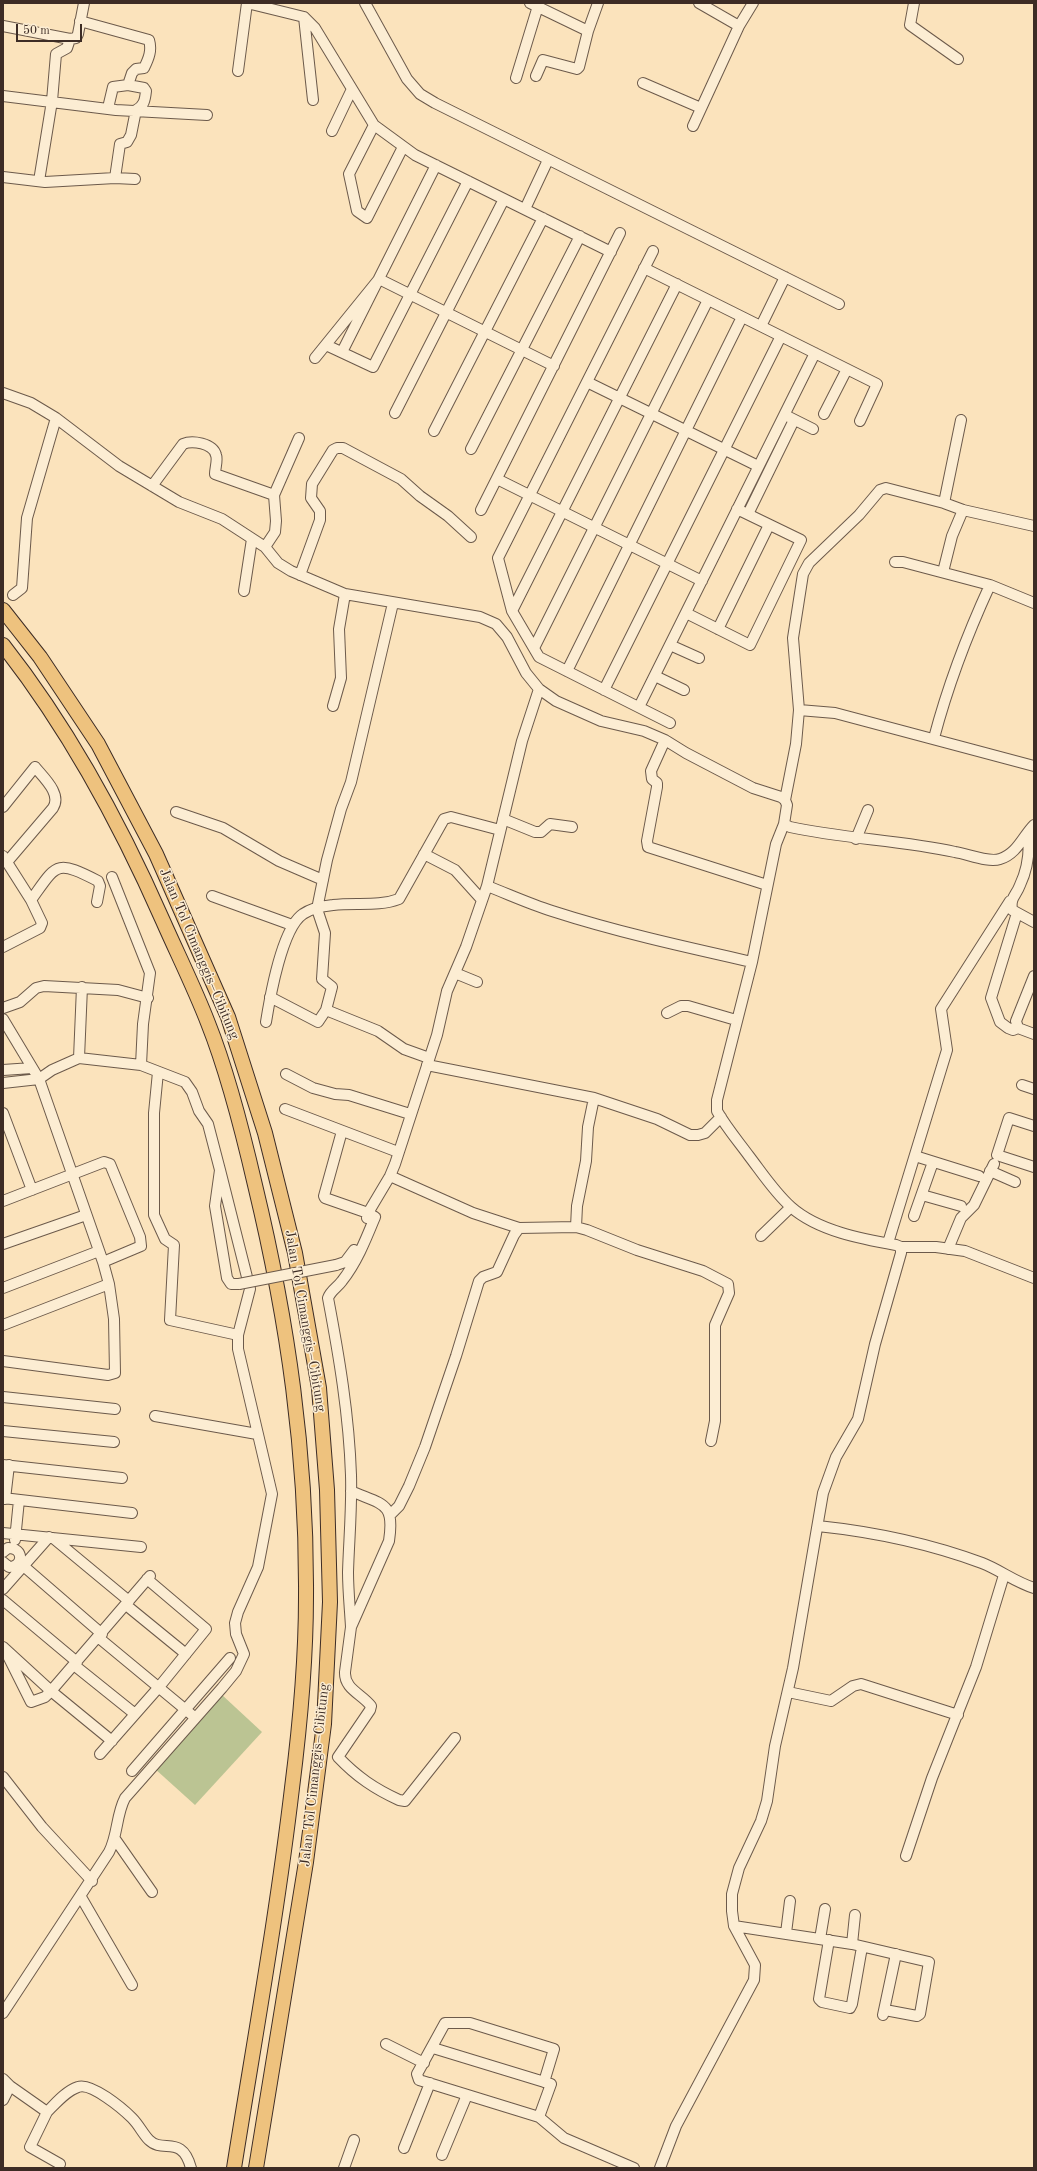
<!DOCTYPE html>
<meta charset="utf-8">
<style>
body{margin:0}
#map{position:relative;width:1037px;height:2171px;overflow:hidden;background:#fbe3bc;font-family:"Old Standard TT",serif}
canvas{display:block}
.frame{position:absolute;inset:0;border:4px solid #3d2c25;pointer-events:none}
.scale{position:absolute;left:16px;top:24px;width:66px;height:18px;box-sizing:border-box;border:2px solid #3d2c25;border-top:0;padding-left:5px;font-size:12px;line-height:14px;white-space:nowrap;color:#3d2c25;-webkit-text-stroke:3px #fcedd3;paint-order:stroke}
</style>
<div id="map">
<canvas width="1037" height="2171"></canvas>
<div class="frame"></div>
<div class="scale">50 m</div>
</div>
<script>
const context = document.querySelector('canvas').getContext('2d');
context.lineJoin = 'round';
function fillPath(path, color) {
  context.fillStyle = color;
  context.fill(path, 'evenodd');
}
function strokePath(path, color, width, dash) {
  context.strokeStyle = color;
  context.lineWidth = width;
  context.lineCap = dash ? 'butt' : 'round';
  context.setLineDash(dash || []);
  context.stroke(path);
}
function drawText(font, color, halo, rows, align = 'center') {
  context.font = font + ' "Old Standard TT",serif';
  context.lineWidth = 3;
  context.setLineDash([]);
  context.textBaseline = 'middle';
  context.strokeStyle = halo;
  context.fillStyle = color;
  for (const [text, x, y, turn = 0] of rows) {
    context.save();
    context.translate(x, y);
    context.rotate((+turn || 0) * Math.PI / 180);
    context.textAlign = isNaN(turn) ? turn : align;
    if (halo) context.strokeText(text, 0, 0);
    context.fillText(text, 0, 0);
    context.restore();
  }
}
fillPath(new Path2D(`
 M221 1694 262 1732 195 1805 154 1768Z`), '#bbc493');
const minor = new Path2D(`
 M247 3 304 17 315 28 374 125 415 155 611 252
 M365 3 407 79 420 94 435 103 839 304
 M530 3 588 31
 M699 3 739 26
 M914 3 910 25 958 59
 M304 17 313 100
 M80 21 149 40C152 50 149 58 144 68L136 69 132 73 128 85 144 88 146 91C145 100 144 106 136 110L131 135 127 142 120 144 115 178
 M3 26 70 39 76 38 78 34 84 3
 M238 71 247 3
 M536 76 543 60 577 69 579 67 588 31 598 3
 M516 78 538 6
 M643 83 701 108
 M3 96 116 110 207 115
 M108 108 113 87 128 85
 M374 125 349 174 357 211 367 218 403 147
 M693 126 739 26 753 3
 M332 131 352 89
 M3 177 45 182 115 178 135 179
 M39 181 52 101 56 54 67 48 70 39
 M525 209 548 160
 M653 251 498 558 512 611 539 657 670 723
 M644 268 877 384 860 421
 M761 326 785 277
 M326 345 373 367 468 181
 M342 352 436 165
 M315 358 379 279 554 366
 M587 382 758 466
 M3 393 31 403 56 418 119 466 179 502 222 519 265 547 278 563 291 571 345 594 480 617 496 624 507 637 526 673 539 689 556 701 601 721 644 731 665 740 686 753 753 788 781 797 785 800 787 805 784 824 790 827C845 839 901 840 955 852 968 854 988 863 1000 859 1017 854 1023 836 1034 825
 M395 413 504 199
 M824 414 847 369
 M789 417 813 429
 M434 431 543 218
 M471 449 580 236
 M497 479 702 581
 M152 486 183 444C192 440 213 443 216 455 218 460 215 468 215 474L274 495
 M944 503 961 420
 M481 510 620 233
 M748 514 794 420
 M265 547 275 532 276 521 274 495 299 438
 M895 562H903L990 585 1034 603
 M943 572 952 536 963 510
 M300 575 320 520V511L311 498 312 484 333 450 337 448H343L401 479 420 496 448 516 471 537
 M244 591 252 539
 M13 595 22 588 27 518 56 418
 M512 611 677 284
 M686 613 750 645 801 540 737 509
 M718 629 769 525
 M670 645 699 658
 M534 648 708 300
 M567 671 742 317
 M655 676 684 690
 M604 690 781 336
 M333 706 341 678 339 629 345 594
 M639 707 815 353
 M799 710 835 713 1034 766
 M934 738C948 685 967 635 990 585
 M665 740 651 771 652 779 657 783V787L647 841 648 847 767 885
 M785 800 796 744 799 710 793 638 803 574 809 563 859 515 880 490 886 488 944 503 963 510 1034 526
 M3 807 35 767C44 778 62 794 53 808L7 862
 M176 812 223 828 279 861 323 880
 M503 819 535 832H541L550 824 572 827
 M1028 833C1030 851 1028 868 1020 885 1016 896 1010 897 1012 910L1034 922
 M856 839 868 810
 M424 854 455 870 482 900
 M3 856 31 900 42 923 40 928 3 947
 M112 877 150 973 143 1024 141 1065
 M487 886C508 894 530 904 552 911 617 932 685 947 752 962
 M212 896 292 925
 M31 900C57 864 55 859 98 881L100 886 97 902
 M1017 913 991 998 1000 1022 1008 1028 1013 1030 1018 1028
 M455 973 477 982
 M1034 976 1016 1021 1018 1028 1034 1034
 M270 997 318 1022 326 1010 378 1031 404 1049 429 1058
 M3 1008 20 1002 36 988 44 986 118 990 148 998
 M326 1010 332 987 322 979 325 933 317 909 327 860 341 809 351 782 393 603
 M667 1013 681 1006H688L736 1020
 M3 1019 39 1079 103 1262 109 1284 3 1325
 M266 1022C270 997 282 928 303 914 310 909 324 906 333 905 355 902 378 907 399 899L444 819 451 817 500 830
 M79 1058 82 987
 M427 1065 594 1098 657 1119 690 1135H698L705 1133 721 1117
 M3 1070 32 1068
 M158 1072 154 1113V1215L165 1239 174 1245 170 1320 238 1335
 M286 1074 313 1088 335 1094 349 1095 410 1114
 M3 1083 39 1079 52 1070 79 1058 141 1065 185 1082 192 1092 199 1111 208 1124 220 1170 215 1206 227 1278 231 1284H239
 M1022 1085 1034 1089
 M285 1109 398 1152
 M3 1113 32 1190
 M1034 1126 1009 1118 997 1155 1034 1167
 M342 1131 324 1196 325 1198 368 1213 367 1218
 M915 1156 979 1176
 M990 1171 1015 1182
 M390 1176 473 1213 519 1228
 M922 1195 961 1206
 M3 1201 104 1162 110 1164 140 1237 141 1246 103 1262
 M914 1216 933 1162
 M576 1227 577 1206 586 1161 588 1127 594 1098
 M761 1236 791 1207
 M888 1243 947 1050 941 1009 1010 901
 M3 1244 86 1215
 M901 1247H936L965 1251 1034 1278
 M948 1249 961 1218 974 1205 994 1164
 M336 1265 345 1262 354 1250
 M3 1288 99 1251
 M3 1361 108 1375 115 1373 114 1319 109 1284
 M3 1397 115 1409
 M155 1416 257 1434
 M3 1431 114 1442
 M3 1465 122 1478
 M351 1491C383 1505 395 1502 389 1541L351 1627 345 1672C344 1689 362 1694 371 1706L370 1710 338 1757C357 1777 375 1789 399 1800L405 1801 455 1738
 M3 1498 132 1513
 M5 1499 9 1465
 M390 1515 399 1506 409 1486 425 1447 456 1356 479 1281 483 1277 497 1272 514 1235 519 1228 576 1227 587 1230 637 1250 703 1271 728 1284 729 1293 715 1325V1421L711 1441
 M818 1526C875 1532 928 1543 982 1563 1000 1570 1015 1582 1034 1588
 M3 1533 141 1547
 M53 1538 129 1601
 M15 1540 19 1500
 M3 1552 8 1548C24 1548 24 1566 9 1567L3 1562
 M20 1563 102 1634
 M3 1589 49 1537
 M3 1600 77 1662
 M126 1605 186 1654
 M351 1627C350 1609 348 1590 348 1572 349 1540 352 1508 351 1475 349 1415 339 1356 328 1298 331 1290 337 1288 342 1281 357 1262 366 1239 375 1217L368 1213 390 1176 395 1164 437 1035 447 991 466 947 487 886 522 741 539 689
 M99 1638 192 1715
 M3 1647 51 1691 45 1697 31 1702 4 1648
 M74 1665 135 1714
 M788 1692 831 1701 853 1686 861 1684 958 1715
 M112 1741 51 1691 150 1576
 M100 1754 159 1687 206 1629 147 1579
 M132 1771 230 1658
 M3 1777 42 1827 92 1881
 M115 1839 152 1892
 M906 1856 932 1778 976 1667 1004 1575
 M81 1897 132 1985
 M734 1926 852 1944 929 1962 920 2014 917 2016 885 2010
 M786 1933 790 1901
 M820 1939 825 1909
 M829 1940 819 1999 822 2002 850 2008 852 2004 862 1947
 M852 1944 855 1915
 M3 2013 109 1852C118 1835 116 1815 125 1798L222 1688 236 1671 244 1654 236 1634 235 1623 238 1612 258 1567 272 1494 238 1349V1335L250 1289 220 1170
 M883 2015 896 1954
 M386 2044 424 2063
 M433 2048 551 2084 539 2117
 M3 2079 10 2086 3 2100
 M544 2082 554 2049 470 2023H445L417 2074 419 2080 539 2117 564 2138 634 2168
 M10 2086 47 2112C56 2103 66 2091 78 2087 91 2082 123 2109 132 2118 139 2125 143 2134 149 2140 163 2154 182 2134 191 2168
 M47 2112 30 2147 60 2164
 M404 2148 430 2083
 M442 2155 467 2095
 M344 2168 354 2140
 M660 2168 676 2126 754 1980 755 1965 734 1926 732 1911V1894L739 1868 761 1821 767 1801 775 1746 793 1668 823 1493 836 1457 858 1419 875 1344 901 1253V1247L896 1245C862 1239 818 1231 791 1207 775 1193 762 1173 749 1156 738 1141 726 1127 717 1111V1100L752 962 776 844 784 824`);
const highway = new Path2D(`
 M3 610 40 657 98 744 156 854 228 1017 265 1133 295 1253 319 1388 327 1490 330 1602 324 1724 306 1862 256 2168
 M3 645C69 729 120 823 163 921 178 955 195 989 208 1023 228 1073 243 1133 255 1185 288 1322 307 1455 306 1597 306 1661 300 1725 292 1788 277 1915 254 2042 234 2168`);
strokePath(minor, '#6c5a4b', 12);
strokePath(highway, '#3d2c25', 16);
strokePath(minor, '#fcedd3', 10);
strokePath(highway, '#eec27e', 14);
const minorBridge = new Path2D(`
 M239 1284 336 1265`);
strokePath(minorBridge, '#6c5a4b', 12, []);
strokePath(minorBridge, '#fcedd3', 10);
drawText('14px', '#3d2c25', '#fcedd3', [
 ["Jalan Tol Cimanggis–Cibitung",199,954,67],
 ["Jalan Tol Cimanggis–Cibitung",305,1321,80],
 ["Jalan Tol Cimanggis–Cibitung",315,1775,-84]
]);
</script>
